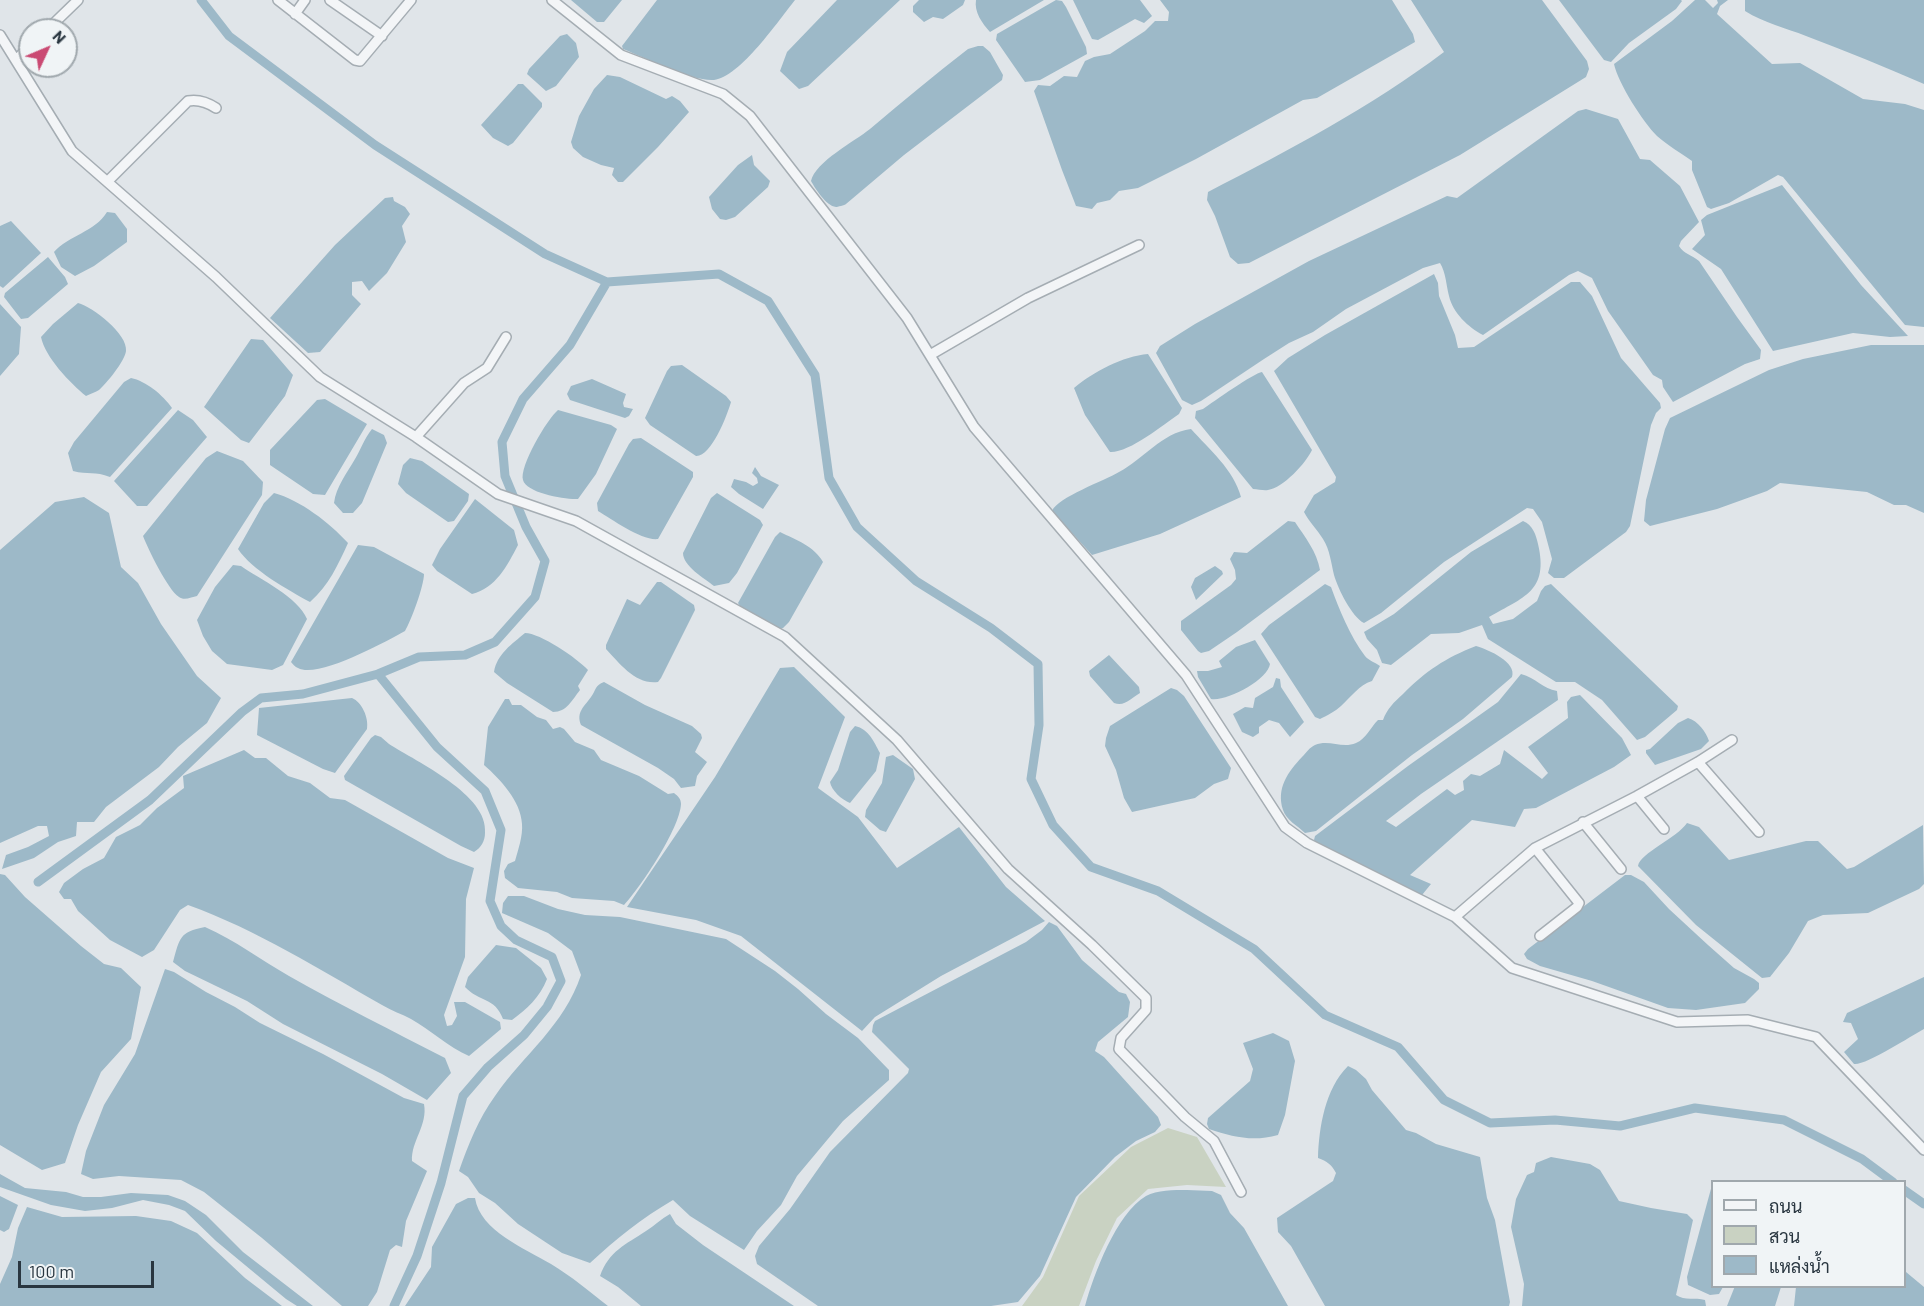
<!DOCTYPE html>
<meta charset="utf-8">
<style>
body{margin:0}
#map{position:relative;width:1924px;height:1306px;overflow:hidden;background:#e0e5e9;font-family:Barlow,Sarabun,sans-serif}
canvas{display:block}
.legend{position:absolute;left:1711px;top:1180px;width:195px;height:108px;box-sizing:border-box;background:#f0f4f6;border:2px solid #a0a8ad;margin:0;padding:8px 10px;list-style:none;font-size:18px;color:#293640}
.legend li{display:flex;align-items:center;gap:12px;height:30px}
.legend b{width:30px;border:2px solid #a0a8ad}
.north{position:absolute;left:18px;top:18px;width:60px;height:60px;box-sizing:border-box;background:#f0f4f6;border:2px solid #a0a8ad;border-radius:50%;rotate:46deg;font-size:16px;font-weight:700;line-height:24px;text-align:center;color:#293640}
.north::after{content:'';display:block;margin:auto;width:21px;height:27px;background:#ca4a73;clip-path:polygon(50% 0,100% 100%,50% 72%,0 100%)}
.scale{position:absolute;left:18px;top:1261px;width:136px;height:27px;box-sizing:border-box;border:3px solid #293640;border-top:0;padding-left:8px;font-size:18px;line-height:21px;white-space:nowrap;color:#293640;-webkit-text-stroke:4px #f0f4f6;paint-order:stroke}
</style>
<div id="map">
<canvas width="1924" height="1306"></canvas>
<ul class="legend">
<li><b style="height:8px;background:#f3f5f7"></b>ถนน</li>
<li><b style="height:16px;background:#c9d2c2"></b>สวน</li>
<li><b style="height:16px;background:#9db9c8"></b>แหล่งน้ำ</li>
</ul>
<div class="north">N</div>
<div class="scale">100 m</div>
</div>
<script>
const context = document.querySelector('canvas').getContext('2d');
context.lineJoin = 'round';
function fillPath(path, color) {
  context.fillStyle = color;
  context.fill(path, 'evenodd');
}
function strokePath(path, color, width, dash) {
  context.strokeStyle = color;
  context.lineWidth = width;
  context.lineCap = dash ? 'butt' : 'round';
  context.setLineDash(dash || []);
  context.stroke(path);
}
fillPath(new Path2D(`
 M1168 1128 1197 1137 1226 1187 1187 1185 1148 1189 1117 1218 1096 1261 1079 1306H1022L1043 1277 1079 1196 1131 1147Z`), '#c9d2c2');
fillPath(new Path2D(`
 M571 0H622L604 22H597Z
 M657 0H795C779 20 740 77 714 80 694 82 643 57 623 49L622 46Z
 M837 0H900L808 86 799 89 780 71 787 52Z
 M919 0H965L963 5 943 19 933 17 924 22 913 12V6Z
 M976 0H1044L990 32C982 23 974 12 976 0Z
 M1056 0 1062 1 1066 7 1086 47 1087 54 1040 80 1025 82 996 40 997 34Z
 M1073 0H1140L1152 16 1144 23 1135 19 1098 40 1092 39Z
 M1160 0H1392L1413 34 1415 42 1317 98 1303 100 1196 159 1138 188 1119 191 1110 200 1097 203 1092 209 1076 206 1062 170 1034 91 1038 85 1050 86 1064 76 1077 77 1085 61 1094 57 1110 54 1145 31 1155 21H1168L1169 12Z
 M1411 0H1542L1587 61 1589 69 1586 77 1460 155 1249 263 1238 264 1230 257 1215 216 1207 200 1208 192C1289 150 1371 107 1444 52Z
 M1559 0H1681L1682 1 1676 9 1629 43 1611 62 1604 60Z
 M1695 0H1705L1713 8 1718 3 1717 0H1728L1720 6 1717 14 1772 64 1800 63 1863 99 1905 104 1924 110V327L1905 325 1783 177 1778 175 1729 203 1711 209 1707 207 1692 170V161C1681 153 1667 145 1657 136 1643 122 1618 83 1614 64L1672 21Z
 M1745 0H1924V84C1885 67 1846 51 1806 36 1786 28 1764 23 1745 11Z
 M567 34 576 43 579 57 556 86 546 91 527 74 529 69 560 36Z
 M978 46H983L990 52 1003 75 1002 80 904 155 846 204C845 205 837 207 836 207 826 206 815 188 811 181 815 162 855 141 870 129 902 102 934 75 968 49Z
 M607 75 620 77 666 99 672 96 680 101 689 112 658 147 623 182H618L612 175 614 168 601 165 583 157 573 148 571 142 579 116 594 89Z
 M518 84H523L542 103V107L513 143 508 146 493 138 481 125Z
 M1586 109 1618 119 1640 159 1650 160 1680 186 1699 222 1681 241 1679 246C1684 254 1692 255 1699 261L1737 317 1761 350 1760 359 1745 364 1673 402 1663 387 1662 380 1653 375 1608 311 1592 278 1578 271 1569 275 1483 335C1468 327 1453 313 1449 296 1446 284 1446 273 1440 263L1423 268 1346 309 1313 332 1289 343 1264 359 1201 401 1192 405 1182 400 1156 353 1160 346 1195 324 1309 261 1447 196 1457 198 1578 111Z
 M752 155 754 165 770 181 768 187 735 217 726 220 720 219 712 209 709 197 738 165Z
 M1782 185 1861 285 1908 336 1890 337 1853 333 1773 351 1721 269 1692 249 1705 235 1701 220 1707 215Z
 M393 197 394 201 405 207 410 214 402 226 406 242 387 273 369 291 362 281 352 282V295L361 304 320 352 308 353 270 318 335 245 385 198Z
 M107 212 115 213 127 229V242L94 266 75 276 61 267 54 252C69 235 95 232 107 212Z
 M11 221 41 253 3 288 0 286V226Z
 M48 257 65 277 68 284 28 318 21 319 4 297 5 293Z
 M1434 274 1438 283 1439 296 1455 335 1458 348 1474 347 1571 282H1580L1592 296 1621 358 1660 403 1661 408 1656 413 1651 425 1630 526 1626 532 1564 578H1554L1548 573 1552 559 1542 522 1533 509 1527 508 1444 562 1381 613 1364 623C1352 617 1338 589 1334 575 1331 563 1330 550 1323 539 1317 529 1309 522 1304 512L1314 495 1335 482 1336 477 1274 371 1288 358 1325 335Z
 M78 303C93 307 128 334 126 351 125 361 106 384 99 390 96 392 90 394 86 396 70 383 45 357 41 337L53 324Z
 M0 304 21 327 19 354 0 376Z
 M251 339 263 340 293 375 285 396 249 443 241 440 204 407Z
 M1871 345H1924V513L1906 505H1894L1867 492 1780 483 1767 491 1717 509 1650 526 1644 521 1646 500 1665 429 1670 418 1769 370 1803 359Z
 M1148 354 1182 408 1179 414C1163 425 1129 453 1110 452L1085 415 1074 388C1093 372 1123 356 1148 354Z
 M682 365 726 396 731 402C727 416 711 457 696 456L650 425 645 418 667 371 671 366Z
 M1262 372 1312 450C1306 463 1283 488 1268 490 1264 491 1258 489 1253 489L1195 418 1196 411 1203 409C1213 402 1254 373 1262 372Z
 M131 378C146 381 163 395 172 408L110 477C95 471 88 475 73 471L68 453 74 442 124 382Z
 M592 379 626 394 623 403 624 407 633 409 629 416 625 418 570 400 567 394 571 386Z
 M325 399 367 424 325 495 313 494 270 465V450L317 400Z
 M178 410 193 420 207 437 147 506H137L114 481Z
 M558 410 611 425 617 429 596 474 578 499C566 500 526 493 523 480 519 467 547 419 558 410Z
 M372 429 384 435 387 443 362 503 353 513H343L334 503C336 487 347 473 355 459 361 449 364 439 372 429Z
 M1191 429C1209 449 1234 470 1241 497L1160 534 1092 555 1052 511C1058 497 1104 481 1119 472 1144 459 1161 433 1191 429Z
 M641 438 693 472V477L658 539C642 541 613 520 598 511L597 503 629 444 633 439Z
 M217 451 243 461 263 482 262 495 197 596C192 597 184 601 179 597 168 590 148 549 143 536L206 458Z
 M410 458 422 461 469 494 468 501 454 521 448 522 406 493 398 484 403 465Z
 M755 467 761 476 779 485 763 509 739 494 731 487 734 479 746 482 753 486 758 483 757 478 752 473Z
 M274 493C300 500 330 523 348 543 338 565 329 585 310 602 288 590 252 570 238 549L264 503Z
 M717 493 760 520 763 525 737 573 729 583 714 586C704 578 683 566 683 553L711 498Z
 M84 497 109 513 121 567 138 583 161 624 197 676 221 698 207 723 178 747 159 767 106 807 94 822H77L76 836 58 842 34 858 2 869 6 855 28 847 49 836 47 826H38L0 843V550L55 502Z
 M475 499 514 530 518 545C507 566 496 588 472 594L437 571 432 565 440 549Z
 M1288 521 1295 522C1305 537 1317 552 1320 570L1237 632 1209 651 1201 653 1198 651 1181 630V621L1231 585 1236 579 1235 570 1230 559 1234 552 1247 553Z
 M1523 521C1533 525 1536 535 1538 544 1549 591 1524 597 1489 617L1493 624 1513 619 1537 601 1541 591 1545 586 1551 584 1678 706 1677 710 1645 737 1637 740 1602 700 1575 682H1556L1488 639 1482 625 1459 633 1431 634 1391 665 1382 663 1377 650 1367 639 1364 632 1394 614 1471 552Z
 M780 532C796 540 814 546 823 562L789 622 783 628 777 630 742 609 738 603 775 537Z
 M358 545 374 547 424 574C424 586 411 621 405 631 385 642 318 679 298 668 295 667 293 664 291 662Z
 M233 565 241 566C261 580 298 597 307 619L283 665 272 670 227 664 212 651 203 636 197 620 215 587Z
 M1215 566 1222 571 1223 574 1196 600 1191 587 1195 578Z
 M657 582H661L694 605 695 610 661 678 658 682C636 685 620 664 606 649V645L627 599 640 605Z
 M1325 584 1331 587C1339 609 1350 636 1365 656 1369 661 1375 662 1380 666L1372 681C1359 685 1351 697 1341 706 1336 711 1326 716 1320 719L1315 717 1261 634 1269 625Z
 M525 633C540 633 577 658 588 670L578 686 580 690C572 700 567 712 553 712L507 683 494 672C497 654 512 644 525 633Z
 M1255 640 1270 664C1268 680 1226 702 1211 699L1198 677 1197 671H1208L1222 667 1219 661 1236 647Z
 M1476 646C1489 650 1517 662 1512 677L1463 719 1412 755 1316 831 1305 833C1298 826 1286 820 1283 810 1276 788 1288 772 1302 757 1306 753 1310 747 1315 745 1329 739 1342 749 1356 743 1366 739 1370 728 1378 720H1383C1387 709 1394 702 1403 694 1426 671 1445 658 1476 646Z
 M1109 655 1139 687 1140 693C1131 698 1125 707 1114 703L1090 676 1089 671Z
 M794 667 845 717 818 788 858 817 897 868 959 827 1006 887 1045 921 941 976 875 1017 862 1031 741 936 696 920 627 907 715 777 780 668Z
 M1521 674C1536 678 1543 689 1557 691L1558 700 1421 794 1386 821 1396 827 1447 789 1455 795 1464 790 1463 781 1471 774 1480 776 1500 764 1504 750 1542 779 1548 773 1528 747 1568 718 1567 702 1571 697 1580 695 1622 738 1631 755 1614 767 1536 808 1524 809 1515 827 1472 820 1410 875 1431 884 1422 895 1317 845 1314 840 1315 836 1408 766 1498 702Z
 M1276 678 1280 679 1281 687 1304 722 1290 737 1279 723 1269 720 1259 727V733L1253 737 1242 732 1233 714 1245 707 1253 708 1255 698 1273 687Z
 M604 682 645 705 692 726 701 734 702 738 695 752 707 762 697 776 695 786 681 788 674 779 658 768 581 725C576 712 584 707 591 697 596 690 595 685 604 682Z
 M1171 688 1177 690 1184 696 1231 768 1228 779 1214 784 1195 798 1132 812 1124 798 1116 770 1105 746 1106 738 1110 726Z
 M352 698C362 702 369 718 367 729L335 773 323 769 257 735 259 708Z
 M505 699H509L512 705H521L537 717 546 720 553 729 560 727 564 729 575 742 594 750 601 760 639 776 668 794 674 793C678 796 681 799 681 804 680 828 641 887 624 905L614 901 572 898 557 892 518 888 505 878 504 871 508 864 515 861C518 850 523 836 522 824 521 801 500 779 484 765L488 727Z
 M1688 718C1698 721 1706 732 1709 741L1701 749 1655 765 1646 753V750L1650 749 1678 723Z
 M855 726C869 729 874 742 880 753L876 771 850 803C842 800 831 790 830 782L838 770 850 732Z
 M375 735 381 737 389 744C417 762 489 795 485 833 485 841 481 848 474 852L461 846 345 780 344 776 371 738Z
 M244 750 255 758H266L288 776 310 783 330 798 345 800 448 858 474 868 466 899 465 957 444 1015 447 1026 452 1025 457 1016 454 1002H465L500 1022 501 1029 469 1056C448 1047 431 1030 411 1019 402 1014 392 1011 382 1005 319 969 257 930 188 905L180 910 154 950 142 957 110 940 78 911 71 899H64L59 892 64 883 83 869 104 858 116 837 140 825 157 808 184 788 183 776Z
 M893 755 913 769 915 779 886 832 880 830 865 817 866 810 882 783 886 757Z
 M1687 823 1699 827 1729 860 1806 841H1818L1847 869 1854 867 1923 825 1924 884 1919 889 1868 913 1823 915 1808 921 1789 953 1770 977 1762 978 1696 925 1638 866C1640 853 1677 838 1687 823Z
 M0 874 5 875 25 897 81 946 104 964 121 968 141 987 131 1039 101 1072 78 1125 65 1163 42 1170 0 1145Z
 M1625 875H1631L1644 882 1669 909 1708 945 1734 968 1754 979 1759 983V989L1745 1003 1696 1010 1668 1008 1592 981 1540 966 1527 959 1524 954 1528 949Z
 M508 896H524L558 909 585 915 620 917 726 939 775 971 798 989 826 1014 858 1038 889 1070V1080L843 1121 797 1176 781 1205 757 1231 744 1250 690 1216 673 1200C642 1218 616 1239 590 1263L562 1253 518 1224 495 1203 479 1193 468 1177 459 1171C468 1145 479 1118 495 1096 524 1054 564 1026 581 975L572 951 548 933 502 913 503 903Z
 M1049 922 1057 926 1082 960 1119 992 1126 994 1130 1002 1128 1017 1098 1042 1095 1051 1104 1057 1158 1117 1161 1125 1155 1132 1136 1141 1115 1157 1076 1197 1040 1276 1018 1302 991 1306H818L757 1264 755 1256 759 1246 790 1209 830 1152 908 1073 909 1069 872 1032 873 1025 875 1021 1026 942 1042 930Z
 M205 927C235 940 261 960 289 976 340 1005 393 1031 445 1058L451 1073 427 1100 382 1074 283 1024 247 1001 185 971 173 962C180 938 179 932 205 927Z
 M496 945 516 948 541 968 547 979C540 997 527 1009 512 1020L503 1019C495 997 479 1002 465 987L468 977Z
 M165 969 174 972 206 992 235 1007 260 1023 323 1054 404 1098 424 1104C428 1125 411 1141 412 1161L427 1171 406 1221 402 1247 396 1245 390 1250 377 1292 368 1306H342L262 1238 204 1192 181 1180 119 1176 93 1179 81 1174 86 1151 104 1105 135 1054Z
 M1924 977V1029C1911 1036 1865 1066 1854 1064L1844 1052 1858 1039 1851 1023 1843 1022 1847 1013Z
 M1273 1033 1289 1041 1295 1061 1285 1115 1278 1135C1253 1142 1233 1137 1209 1129L1207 1124 1208 1118 1250 1081 1253 1069 1243 1043Z
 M1348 1066 1356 1070 1366 1079 1372 1090 1406 1130 1416 1133 1436 1144 1480 1157 1487 1198 1495 1220 1510 1302 1509 1306H1325L1291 1246 1278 1232 1277 1218 1333 1181 1336 1173C1332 1165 1327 1161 1318 1158 1319 1127 1325 1089 1348 1066Z
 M1551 1157 1590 1164 1600 1170 1619 1201 1651 1208 1687 1214 1693 1220 1676 1295C1685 1301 1695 1297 1705 1300L1706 1306H1522L1524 1284 1511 1227 1516 1199 1527 1175 1534 1172 1536 1163Z
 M0 1174 25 1188 66 1192 83 1197H101L131 1193 168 1195 185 1201 206 1215 243 1252 313 1306H297L286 1299 216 1241 185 1211 169 1205 143 1200 112 1208 85 1211 51 1205 0 1187Z
 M1712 1185V1286L1723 1287 1719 1294 1710 1295 1688 1285 1687 1277Z
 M1187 1190 1212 1191 1221 1195 1230 1213 1244 1228 1288 1306H1085C1094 1274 1116 1214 1146 1196 1157 1190 1174 1190 1187 1190Z
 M0 1196 18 1205 9 1229 4 1232 0 1230Z
 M468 1198H475C480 1231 526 1249 551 1264 571 1276 590 1292 608 1306H405L431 1267 432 1247 456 1204Z
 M27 1207 62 1217 136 1216 171 1221 197 1233 245 1278 282 1306H0V1284L12 1257 18 1228Z
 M670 1214 676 1224 703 1245 794 1306H641L618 1287 600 1276C609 1251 625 1245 646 1231 654 1226 661 1219 670 1214Z
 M1906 1272 1924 1287V1306H1794L1796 1287 1904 1286Z
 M1735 1286H1781V1287L1775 1306H1727Z`), '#9db9c8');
strokePath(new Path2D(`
 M201 0 229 36 375 145 545 254 607 282 719 274 768 301 815 375 829 478 857 527 916 581 991 628 1038 664 1039 725 1031 779 1053 825 1091 867 1158 891 1254 949 1325 1015 1398 1047 1444 1100 1490 1123 1555 1120 1620 1126 1695 1108 1784 1120 1862 1159 1893 1182
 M378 674 437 747 485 791 501 830 490 901 501 926 516 940 552 957 561 981 547 1007 524 1035 488 1067 463 1096 441 1183 417 1256 394 1306
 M38 882 150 800 242 712 261 698 303 694 378 674 419 657 465 655 495 642 535 597 545 561 526 527 505 476 502 442 523 399 570 345 607 282
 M1904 1190 1924 1204`), '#9db9c8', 9);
const minor = new Path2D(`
 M278 0 355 60 360 61 411 0
 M330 0 382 36
 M552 0 621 55 723 94 750 116 907 318 974 427 1186 675 1285 827 1307 843 1455 917 1512 968 1677 1022 1748 1020 1816 1037 1924 1150
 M295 14 305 0
 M47 30 78 0
 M0 35 72 151 216 277 320 377 416 437 498 494 576 521 785 637 897 740 1008 869 1092 945 1146 998V1010L1121 1038 1119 1049 1185 1117 1214 1141 1241 1192
 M16 60 30 46
 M108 181 188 101C199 99 207 102 216 108
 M930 355 1028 298 1139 245
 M416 437 464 383 487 368 506 337
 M1698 762 1759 832
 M1637 796 1664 829
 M1583 822 1621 869
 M1535 848 1579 903 1577 907 1540 936
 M1455 917 1535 848 1637 796 1698 762 1732 740`);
strokePath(minor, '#a5adb3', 12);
strokePath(minor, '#f3f5f7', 9);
</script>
